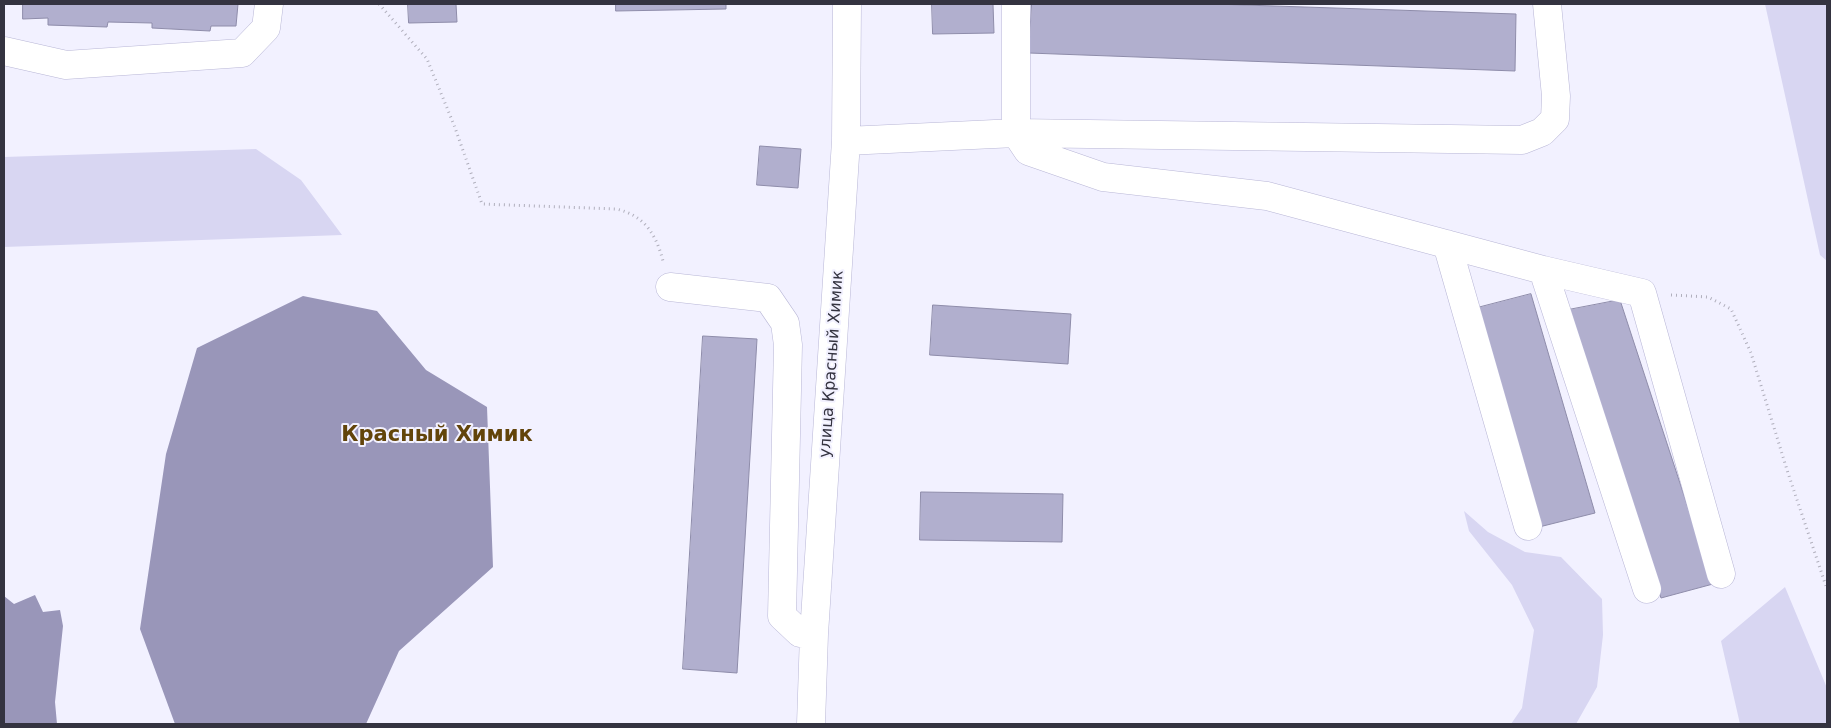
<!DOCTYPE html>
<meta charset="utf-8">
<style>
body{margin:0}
#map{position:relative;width:1831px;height:728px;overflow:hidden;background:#f2f1ff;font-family:"DejaVu Sans",sans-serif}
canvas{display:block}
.frame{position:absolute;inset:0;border:5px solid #343340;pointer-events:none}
</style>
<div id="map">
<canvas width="1831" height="728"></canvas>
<div class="frame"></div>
</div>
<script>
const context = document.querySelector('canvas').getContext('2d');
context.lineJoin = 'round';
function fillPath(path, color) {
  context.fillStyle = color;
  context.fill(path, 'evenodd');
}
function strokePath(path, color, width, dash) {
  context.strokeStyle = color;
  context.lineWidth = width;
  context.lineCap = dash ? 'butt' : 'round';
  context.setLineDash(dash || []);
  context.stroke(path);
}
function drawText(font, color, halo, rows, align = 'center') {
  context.font = font + ' "DejaVu Sans",sans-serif';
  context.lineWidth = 4;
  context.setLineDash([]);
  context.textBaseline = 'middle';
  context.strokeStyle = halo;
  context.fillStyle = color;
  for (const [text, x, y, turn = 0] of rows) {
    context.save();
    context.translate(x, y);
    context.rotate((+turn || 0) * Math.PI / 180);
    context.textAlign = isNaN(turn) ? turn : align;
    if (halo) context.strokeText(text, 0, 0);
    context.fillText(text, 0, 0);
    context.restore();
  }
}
fillPath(new Path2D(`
 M1765 4H1827V261L1820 255Z
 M256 149 301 180 342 235 4 247V157Z
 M1464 511 1488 532 1525 552 1561 557 1602 599 1603 635 1597 687 1576 724H1511L1522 708 1534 630 1512 585 1469 531Z
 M1785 587 1827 688V724H1740L1721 641Z`), '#d8d6f2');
fillPath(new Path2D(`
 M303 296 377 311 426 370 487 407 493 567 399 651 366 724H175L140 629 166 454 197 348Z
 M35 595 43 612 60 610 63 626 55 702 57 724H4V596L14 604Z`), '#9996b9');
const building = new Path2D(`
 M23 4H238L236 26H211L210 31 152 28V23L108 22 107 27 48 25V18L23 19Z
 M408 4H456L457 22 409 23Z
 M616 4H726V9L616 11Z
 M932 4H993L994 33 933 34Z
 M1032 4H1214L1516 14 1515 71 1029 53Z
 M760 146 801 149 798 188 757 185Z
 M1531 294 1595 513 1539 527 1477 308Z
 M1620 300 1713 584 1661 598 1568 310Z
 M933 305 1071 314 1068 364 930 355Z
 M703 336 757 339 737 673 683 669Z
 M921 492 1063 494 1062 542 920 540Z`);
fillPath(building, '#b1afce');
strokePath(building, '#8e8caa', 1);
const minor = new Path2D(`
 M1016 4V133L1522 140 1542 132 1555 119 1556 96 1547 4
 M4 51 66 65 242 53 266 28 269 4
 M846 141 1016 133 1028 151 1103 177 1267 196 1543 270 1642 293 1721 574
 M1447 244 1528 526
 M1543 270 1647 589
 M670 287 768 298 785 323 788 345 782 616 800 633 814 634
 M811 724 814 634 846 141 847 4`);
strokePath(minor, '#b8b6d6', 29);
strokePath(new Path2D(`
 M379 4 427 59 454 125 482 204 616 209C644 215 656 234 663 261
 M1671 295 1708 297 1731 309 1751 353 1788 473 1827 589`), '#b0afbc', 3, [1, 4]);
strokePath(minor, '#fff', 28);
drawText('16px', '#343340', '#f2f1ff', [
 ["улица Красный Химик",832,364,-86]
]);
drawText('bold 21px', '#62440a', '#f2f1ff', [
 ["Красный Химик",437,436]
]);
</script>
